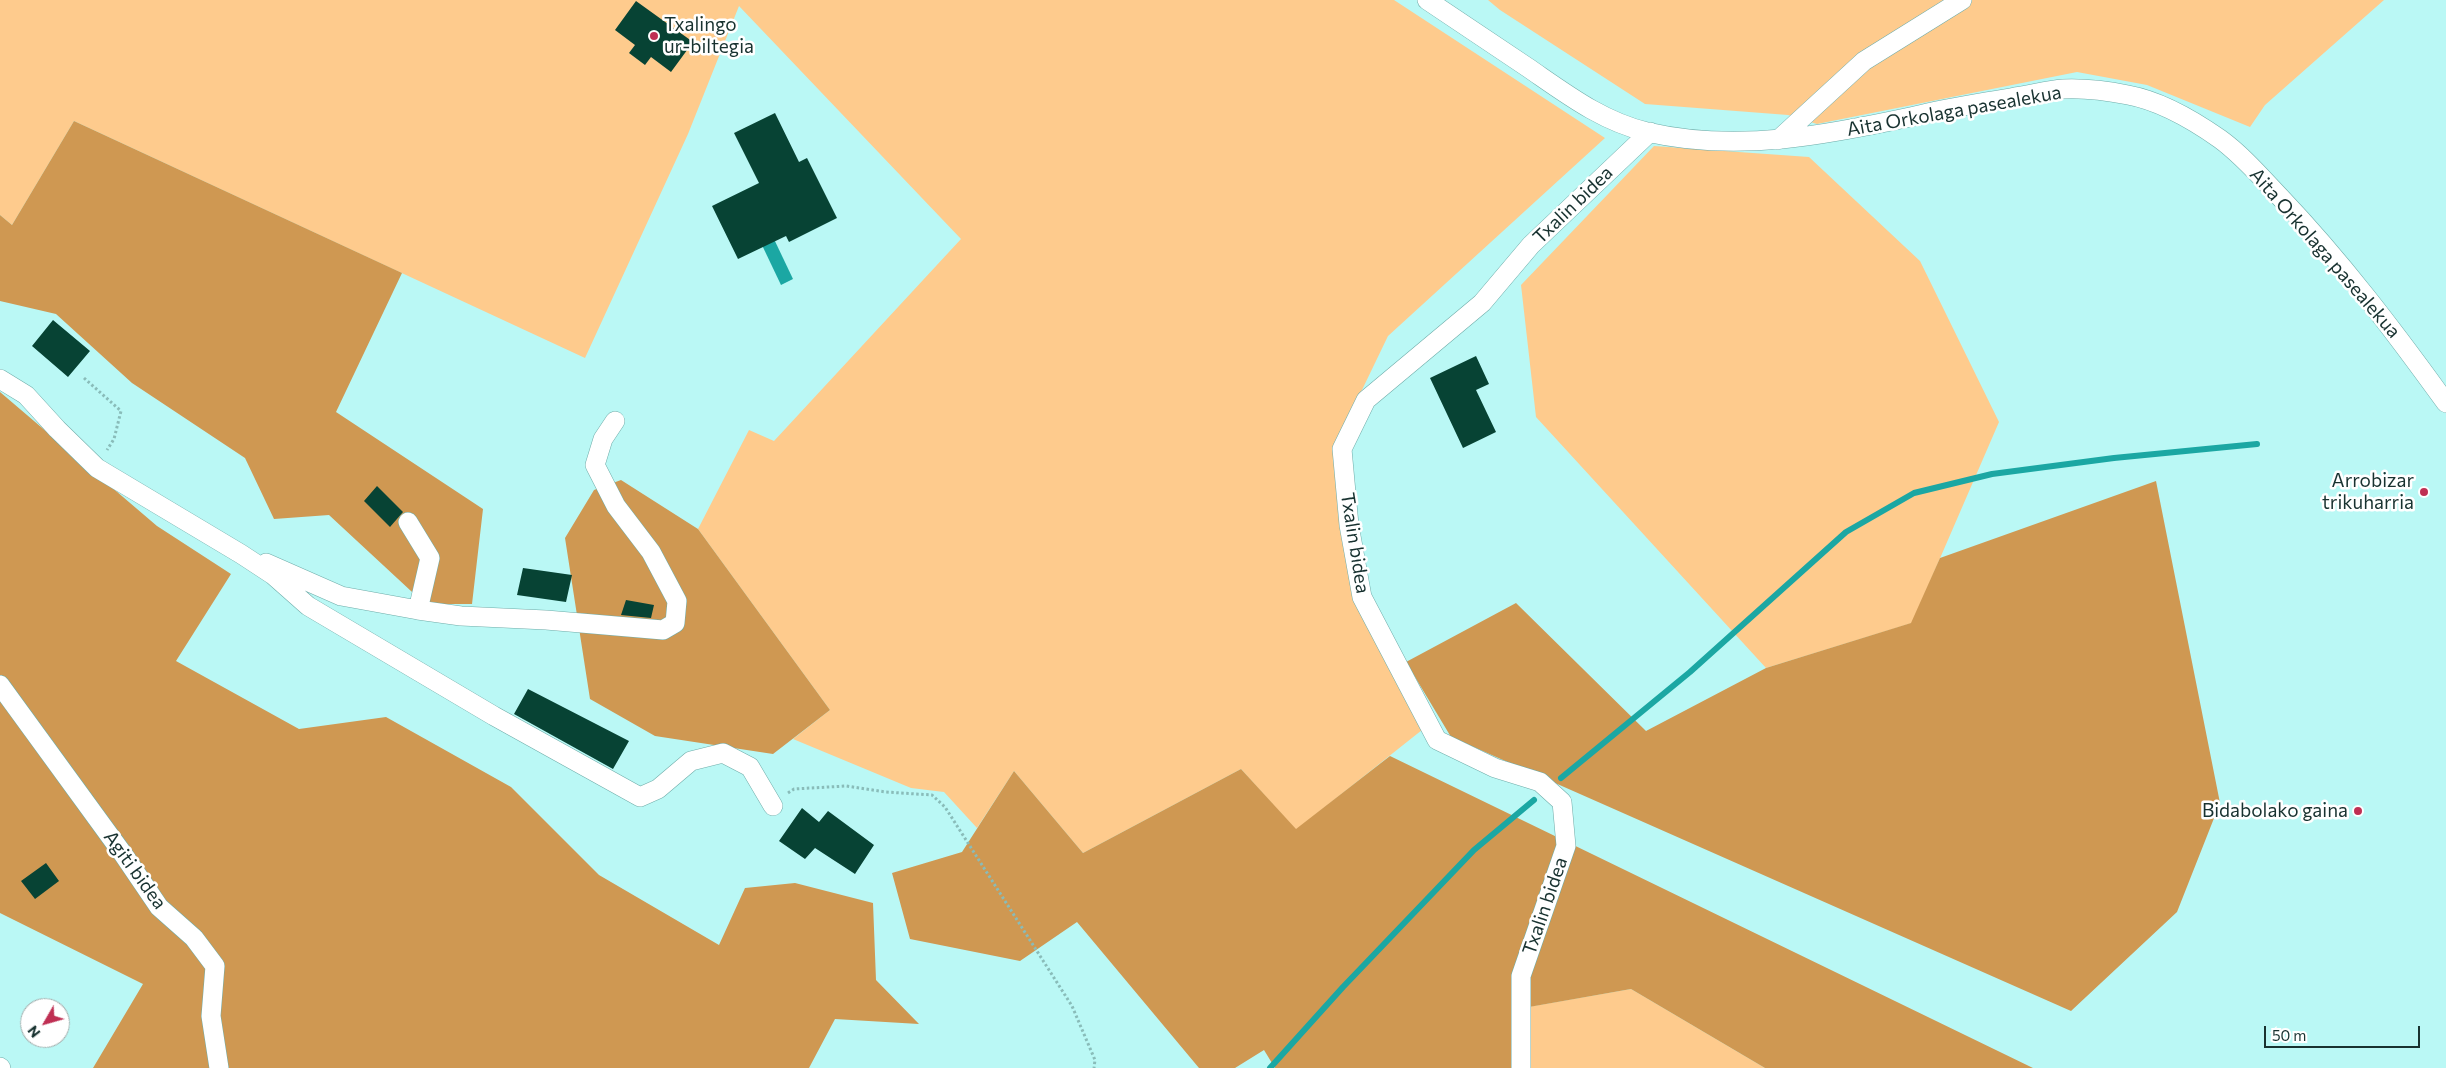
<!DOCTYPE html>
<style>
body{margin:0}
#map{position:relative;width:2446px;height:1068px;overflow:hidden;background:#baf8f5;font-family:Commissioner,sans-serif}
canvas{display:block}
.north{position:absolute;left:20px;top:998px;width:50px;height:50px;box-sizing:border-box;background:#fff;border:1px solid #a3adac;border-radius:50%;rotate:232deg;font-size:14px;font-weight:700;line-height:20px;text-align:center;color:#183230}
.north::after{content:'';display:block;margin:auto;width:18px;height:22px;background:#bf2f53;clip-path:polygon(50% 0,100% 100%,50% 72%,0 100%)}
.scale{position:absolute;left:2264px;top:1026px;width:156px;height:22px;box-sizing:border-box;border:2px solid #183230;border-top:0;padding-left:6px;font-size:15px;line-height:18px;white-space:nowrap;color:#183230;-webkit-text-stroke:4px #fff;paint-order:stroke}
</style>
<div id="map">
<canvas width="2446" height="1068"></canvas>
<div class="north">N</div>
<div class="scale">50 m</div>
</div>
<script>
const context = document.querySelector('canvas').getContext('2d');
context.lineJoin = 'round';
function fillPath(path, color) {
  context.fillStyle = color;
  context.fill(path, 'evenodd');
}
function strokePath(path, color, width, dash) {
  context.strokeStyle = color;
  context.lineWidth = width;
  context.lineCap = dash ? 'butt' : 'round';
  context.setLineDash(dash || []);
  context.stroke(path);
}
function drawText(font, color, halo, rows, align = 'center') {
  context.font = font + ' Commissioner,sans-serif';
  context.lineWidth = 5;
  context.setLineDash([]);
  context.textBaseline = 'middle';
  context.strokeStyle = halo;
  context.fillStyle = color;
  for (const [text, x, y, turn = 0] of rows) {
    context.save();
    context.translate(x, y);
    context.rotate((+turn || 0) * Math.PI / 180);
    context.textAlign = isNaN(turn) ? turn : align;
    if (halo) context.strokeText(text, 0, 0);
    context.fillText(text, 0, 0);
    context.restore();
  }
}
fillPath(new Path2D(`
 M0 0H1394L1605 138 1388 336 1335 446 1338 512 1354 594 1422 730 1296 830 1241 769 1083 853 1014 771 977 828 944 792 911 788 793 739 830 710 698 529 749 430 774 441 961 239 739 6 688 134 585 358 74 121 12 225 0 215Z
 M1488 0H2384L2265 105 2250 127 2147 85 2077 72 1817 124 1788 115 1645 104 1500 10Z
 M1654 146 1809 157 1920 261 1999 422 1912 623 1766 668 1536 417 1521 285Z
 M1631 989 1765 1068H1531L1528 1007Z`), '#fecb8d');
fillPath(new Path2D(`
 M74 121 402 273 336 412 483 509 472 604H425L329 515 274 519 245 458 132 383 56 314 0 301V215L12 225Z
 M0 392 157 526 231 574 176 661 299 729 386 717 511 787 599 875 719 945 745 888 795 883 873 903 876 980 919 1024 835 1019 809 1068H93L143 984 0 913Z
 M621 480 698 529 830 710 773 754 655 736 590 699 565 538 594 490Z
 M2156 481 2220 803 2177 912 2071 1011 1451 737 1406 662 1516 603 1646 731 1766 668 1911 623 1940 558Z
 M1390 756 2033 1068H1765L1631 989 1512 1010 1516 1068H1275L1264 1050 1235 1068H1199L1077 922 1020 961 910 939 892 873 962 852 1014 771 1083 853 1241 769 1296 829Z`), '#cf9852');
fillPath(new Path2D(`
 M773 237 793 279 781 285 761 243Z`), '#1ba7a3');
strokePath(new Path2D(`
 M1561 778 1690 672 1846 532 1914 493 1992 474 2114 458 2257 444
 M1270 1068 1343 987 1474 850 1534 800`), '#1ba7a3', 6);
fillPath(new Path2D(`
 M636 1 693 42 671 72 651 57 645 65 629 53 635 45 615 30Z
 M775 113 799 162 807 158 837 218 789 242 786 236 738 259 712 206 759 183 734 133Z
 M53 320 90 351 68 377 32 346Z
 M1476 356 1489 384 1476 390 1496 432 1463 448 1430 378Z
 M377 486 403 512 390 527 364 501Z
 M523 568 572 575 566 602 517 595Z
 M626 600 654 605 651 618 621 615Z
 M528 689 629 741 613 769 514 714Z
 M802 808 819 822 828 811 874 845 855 874 815 848 805 859 779 841Z
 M46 863 59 881 35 899 21 881Z`), '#074334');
const minor = new Path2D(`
 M1427 0C1460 22 1493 44 1527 67 1565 93 1601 121 1647 132 1737 153 1827 135 1915 116 1948 108 1982 103 2015 97 2031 95 2047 90 2063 89 2084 88 2108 91 2128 95 2161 101 2193 120 2220 139 2242 155 2261 177 2280 197 2341 261 2394 331 2446 403
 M1778 140 1864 61 1962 0
 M0 379 26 395 57 429 97 468 241 554 273 575 308 606 494 716 640 797 658 789 691 761 723 753 750 767 773 806
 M408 522 430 558 418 610
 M266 563 341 596 418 610 461 616 546 620 663 630 675 623 677 601 651 552 616 506 595 465 603 439 615 421
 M0 685 123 854 159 907 194 938 215 966 211 1016 219 1068
 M0 1067 1 1068
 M1521 1068V976L1566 846 1562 802 1540 782 1495 768 1437 740 1362 597 1349 525 1342 449 1366 400 1482 303 1531 245 1650 132`);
strokePath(minor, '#6faca9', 20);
strokePath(new Path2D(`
 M84 378 121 411 114 439 107 450
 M788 793 794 789 846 786 886 792 932 795 945 807 1072 1006 1095 1060 1094 1068`), '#89bcb9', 3, [2.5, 2.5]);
strokePath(minor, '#fff', 19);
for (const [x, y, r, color] of [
 [654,36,5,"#bf2f53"],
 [2424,492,5,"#bf2f53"],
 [2358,811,5,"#bf2f53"]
]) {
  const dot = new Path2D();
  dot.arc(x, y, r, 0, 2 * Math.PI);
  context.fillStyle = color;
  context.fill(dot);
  strokePath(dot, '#fff', 2);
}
drawText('19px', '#183230', '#fff', [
 ["Txalingo",664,25,"left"],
 ["ur-biltegia",664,47,"left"],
 ["Arrobizar",2414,481],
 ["trikuharria",2414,503],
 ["Bidabolako gaina",2348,811]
], 'right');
drawText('19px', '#183230', '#fff', [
 ["Aita Orkolaga pasealekua",1954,111,-10],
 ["Txalin bidea",1573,205,-44],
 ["Aita Orkolaga pasealekua",2325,253,49],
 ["Txalin bidea",1355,543,81],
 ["Agiti bidea",135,870,54],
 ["Txalin bidea",1545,906,-71]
]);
</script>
